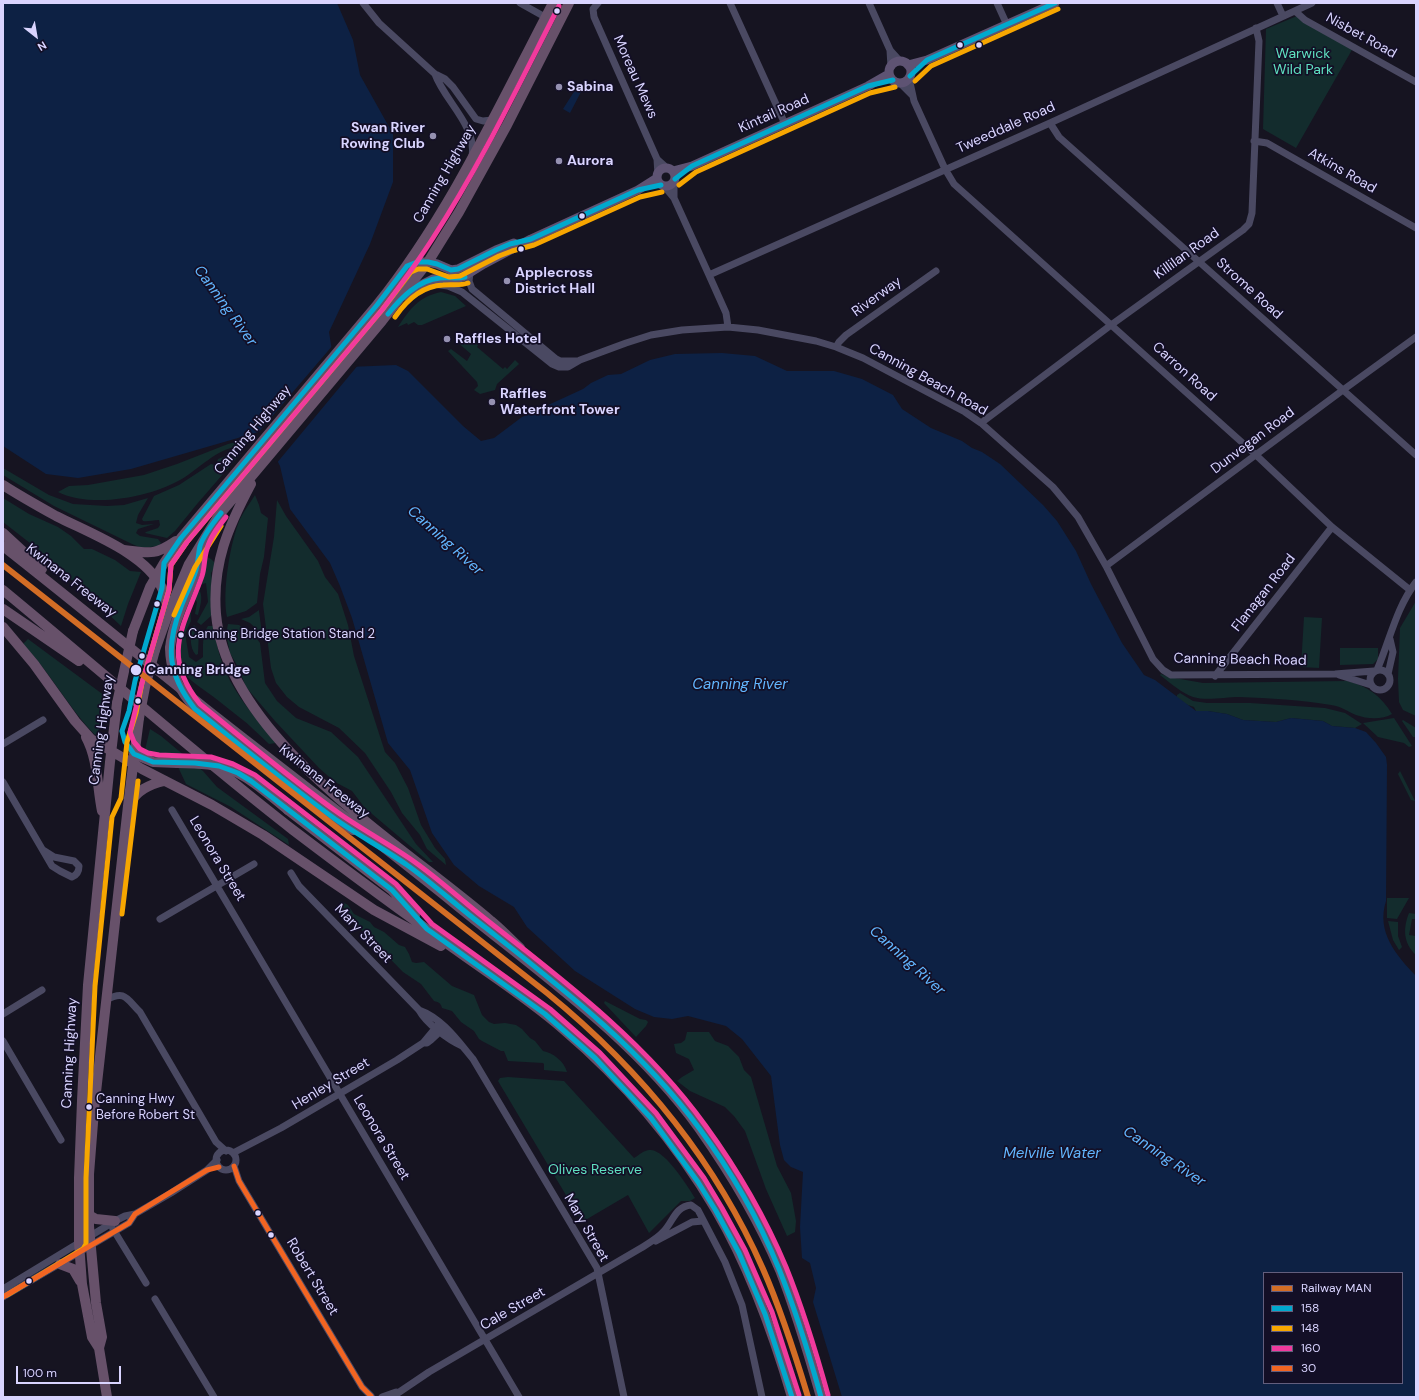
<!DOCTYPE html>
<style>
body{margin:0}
#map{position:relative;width:1419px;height:1400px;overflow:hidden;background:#161421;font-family:"DM Sans",sans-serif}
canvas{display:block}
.frame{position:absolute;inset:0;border:4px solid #d9d4ff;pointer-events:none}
.legend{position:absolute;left:1263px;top:1272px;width:140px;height:112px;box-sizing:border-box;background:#130f26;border:1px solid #625e7d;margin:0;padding:5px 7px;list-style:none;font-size:12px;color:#d9d4ff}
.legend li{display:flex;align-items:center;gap:8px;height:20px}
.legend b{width:20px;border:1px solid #625e7d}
.north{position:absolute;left:16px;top:16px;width:40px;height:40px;-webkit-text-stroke:3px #130f26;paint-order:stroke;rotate:149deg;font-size:11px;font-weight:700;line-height:16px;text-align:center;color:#d9d4ff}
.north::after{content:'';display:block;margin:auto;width:14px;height:18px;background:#d9d4ff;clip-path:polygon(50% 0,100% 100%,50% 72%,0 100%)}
.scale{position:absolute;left:16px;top:1366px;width:105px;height:18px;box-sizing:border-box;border:2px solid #d9d4ff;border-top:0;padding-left:5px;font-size:12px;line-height:14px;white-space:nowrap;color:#d9d4ff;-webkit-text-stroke:3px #130f26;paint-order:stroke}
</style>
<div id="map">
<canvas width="1419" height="1400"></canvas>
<div class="frame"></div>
<ul class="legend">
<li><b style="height:5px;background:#d36d25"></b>Railway MAN</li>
<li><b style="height:5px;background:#00a9ce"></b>158</li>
<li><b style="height:5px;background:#f7a600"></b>148</li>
<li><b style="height:5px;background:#f13a9d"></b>160</li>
<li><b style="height:5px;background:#f26522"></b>30</li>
</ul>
<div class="north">N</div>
<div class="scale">100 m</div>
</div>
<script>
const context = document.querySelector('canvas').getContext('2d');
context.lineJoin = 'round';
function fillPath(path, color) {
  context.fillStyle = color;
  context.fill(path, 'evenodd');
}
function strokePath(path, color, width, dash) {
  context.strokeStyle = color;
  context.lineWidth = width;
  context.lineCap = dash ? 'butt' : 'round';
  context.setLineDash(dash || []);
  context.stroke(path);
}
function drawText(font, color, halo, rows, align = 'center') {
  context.font = font + ' "DM Sans",sans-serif';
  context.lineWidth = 3.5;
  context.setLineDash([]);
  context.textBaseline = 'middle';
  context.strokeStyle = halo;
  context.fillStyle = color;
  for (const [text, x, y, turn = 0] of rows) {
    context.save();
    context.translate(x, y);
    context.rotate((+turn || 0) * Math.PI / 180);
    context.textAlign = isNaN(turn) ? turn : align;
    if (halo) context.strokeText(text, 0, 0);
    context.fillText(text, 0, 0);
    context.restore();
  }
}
fillPath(new Path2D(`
 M1297 16 1353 48 1296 148 1263 129 1266 29Z
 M441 292 455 296 466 306 422 325H418L414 322 408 325 407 323 398 327C410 309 418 297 441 292Z
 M474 334 480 338 476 344 478 345 477 347 503 369 505 367 507 369 515 360 519 364 497 384 495 390 480 394 474 390 478 386 477 382 448 351 451 349 467 361 471 354 457 342Z
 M252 438 244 447C221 445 204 465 185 477 154 497 92 509 58 492L69 486 88 485 144 475 177 464 228 444Z
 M236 452 241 453 226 471 217 462 218 459Z
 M211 464 215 465 223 474 197 504 175 531 167 538 145 533 146 532 158 528 160 525 159 520C153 520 148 522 143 521L142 519 154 496 179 485Z
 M3 468 49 495 73 504 107 506 124 505 148 498 138 515 136 523 142 525 154 524 138 529 136 533 140 536 158 539 161 543 158 546 142 548 132 544 54 506 3 475Z
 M255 495 259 505 261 513 268 518 264 557 260 574 257 603 246 611 227 617C222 592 230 543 240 519 244 511 250 503 255 495Z
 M3 498 29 514 58 527 71 536 84 549H92L115 560 130 571 141 572 128 604 121 626 44 554 3 522Z
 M277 500 286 516 318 561 325 577 338 594 348 625 354 656 385 752 395 763 408 788 421 825 435 848 445 859 446 865 427 849 420 835 402 813 391 792 365 753 339 728 299 707 287 697 276 683 271 668 263 604 274 537Z
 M207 557 211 559 215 563 214 568 211 573 212 580 211 616 201 625 197 622 208 602 206 583 199 585 190 593Z
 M200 591C203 599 200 606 198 615L195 614 197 602 194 598V595Z
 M1416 601V716L1403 710 1399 702 1398 679 1400 628Z
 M190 605 191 621 185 633 189 657 196 662 203 657C203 647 202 634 208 626H213C216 641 219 656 225 670 236 697 258 720 276 743L269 744C259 735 250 725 239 717 231 711 223 704 215 698 202 688 185 679 177 663 172 653 184 615 190 605Z
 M259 610V611L262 634 250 623 241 619 249 617Z
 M1304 617 1322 618 1319 668 1301 667Z
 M228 624 239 625 254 635 260 643 265 683 277 701 296 718 331 732 358 757 416 844 433 862H429L365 808 352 791 335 782 319 768 275 721 246 687 238 667 230 653 226 634Z
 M194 625 199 630 198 654 196 655C189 648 190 633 194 625Z
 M28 639 101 693 108 695 103 724 95 735C68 707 50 672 23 644Z
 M1340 648H1378V659L1373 664 1340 665Z
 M1161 674 1169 677 1203 683 1347 681C1368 686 1381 696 1392 714 1382 720 1367 719 1356 715 1346 711 1343 707 1331 705 1301 700 1270 698 1239 697 1226 697 1206 701 1193 697 1182 693 1170 683 1160 675Z
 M1180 693 1193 701 1207 703H1250L1325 708 1345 713 1362 724 1355 728 1332 726 1323 721 1291 718 1276 722 1243 720 1227 714 1208 711H1196L1194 707 1176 701 1177 695Z
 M1394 718 1412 746 1409 747 1404 743 1378 737 1363 723Z
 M1403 720 1416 728V737H1413L1402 721Z
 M150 729 161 736 203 771 217 787 288 839 289 845 231 807 186 784 179 769 180 757 164 758 147 755 145 750Z
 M1400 771 1415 801 1411 800 1398 774Z
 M1387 898H1409L1397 919 1387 918Z
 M341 901 348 905 354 914 370 922 374 927 384 932 399 945 405 947 409 954 412 962 416 963 424 962 452 986 474 995 482 1015 489 1022 494 1024 505 1023 516 1025 522 1029 530 1038 535 1041 543 1051C553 1053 564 1061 567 1072L544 1070V1064L543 1063 508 1061 504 1051H501L482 1041 479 1039 474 1031 461 1022 452 1011 442 1008C441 1003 438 1002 434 1001L421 984 403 972 350 918 340 903Z
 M1409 913 1416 914V919H1412L1409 935 1416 936V955C1403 943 1403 928 1409 913Z
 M1388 921 1398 922V936L1402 947 1399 950 1393 940Z
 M605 1001 640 1019 646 1020 648 1022 646 1026 636 1037 604 1003Z
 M687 1032H709L715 1041 728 1046 739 1057 744 1070 751 1077 777 1166 791 1193 796 1221 795 1232 787 1236 766 1189 745 1131 734 1116 725 1107 690 1091 677 1081 682 1077 694 1070 689 1059 676 1053 674 1044 681 1043 685 1040Z
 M508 1077 564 1081 634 1158C639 1155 645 1149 651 1150 666 1151 688 1187 695 1198L690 1201H681L649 1233 628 1195 582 1222 498 1081 500 1078Z`), '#132c2d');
fillPath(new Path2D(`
 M3 3H337L353 40 360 75 393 134V182L370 244 329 332 333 357 349 367 396 365 408 371 463 426 481 441 494 438 522 417 583 389 591 383 608 375 621 374 650 360 675 354 722 353 755 356 787 371H834L862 379 893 395 902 409 931 428 962 441 972 448 982 452 1000 464 1043 505 1057 521 1076 551 1091 584 1122 643 1144 675 1155 680 1196 711H1208L1227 714 1243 720 1276 722 1291 718 1323 721 1332 726 1355 728 1366 732 1376 743 1386 757 1387 765 1386 901C1376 932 1396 955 1416 976V1397H842L813 1302 816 1288 810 1263 802 1258 800 1227 803 1172 791 1167 784 1160 780 1145 771 1076 742 1039 726 1026 688 1016 672 1019 654 1017 635 1009 575 971 527 927 514 907 479 886 454 865 432 833 410 770 388 743 352 618 340 586 330 563 290 509 280 466 262 431 131 469 78 478 46 474 3 446ZM1264 1273H1402V1383H1264Z
 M577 87 582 90 570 113 563 109Z`), '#0d2144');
fillPath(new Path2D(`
 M333 345 335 356 350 365 359 364 276 464 261 433 257 434Z`), '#161421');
strokePath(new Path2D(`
 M363 3 379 23 435 74 445 79 453 87 476 119 483 121 492 120
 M520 3 545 17
 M598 3 593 9 594 17 657 159 667 168
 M730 3 785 124
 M869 3 890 50 900 61
 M997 3 1007 25
 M1277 3 1283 16
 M1295 11 1305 20 1416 82
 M890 50 891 67
 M435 74C444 100 477 126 472 156
 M909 78 914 101 945 169 954 184 1256 455 1332 527 1410 590
 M900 83 912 95
 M1050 123 1059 137 1416 455
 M1254 141 1267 143 1416 228
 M657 159 658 175
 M674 182V198
 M664 186 674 198 709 275 726 313 728 327
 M470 273 469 281 472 289 556 359 560 361H578
 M709 275 1050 123 1312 3
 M426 283 448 286 462 292 552 364 559 367H568L580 360 626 343 651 335 682 330 728 327 758 330 816 341 836 347 863 358 965 412 981 423 1053 487 1078 517 1106 566 1153 659 1163 670 1171 675 1335 674 1374 671
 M836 347 839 342 846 335 936 271
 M981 423 1111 325 1243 230 1249 224 1252 213 1259 41 1256 28
 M1106 566 1343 390 1416 337
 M1370 680a10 10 0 1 1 20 0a10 10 0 1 1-20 0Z
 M1377 670C1390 640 1396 608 1416 582
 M1388 674 1393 652 1390 639
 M1339 675 1371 685
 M1215 676 1332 527
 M3 744 43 720
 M3 782 52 866 60 871 72 877C77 875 79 871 79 866L74 861 54 857 43 850
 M172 810 519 1397
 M291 873 299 886 419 1010C426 1023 448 1040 462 1046
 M160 919 254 864
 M106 1000C125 990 126 998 140 1012L216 1142 226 1151
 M419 1010C442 1018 458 1041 473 1059L597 1268 624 1397
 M3 1014 42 990
 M3 1041 61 1140
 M423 1043 438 1025
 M216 1160a10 10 0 1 1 20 0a10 10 0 1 1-20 0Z
 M233 1153 281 1128 397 1060 423 1043H427L431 1040 445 1027
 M234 1166 239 1181 362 1387 371 1396
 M113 1229 146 1283
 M656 1241 692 1222 703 1221
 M3 1289 115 1221 125 1216 135 1214 171 1193 207 1170 217 1160
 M3 1297 129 1223 135 1214
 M155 1299 214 1397
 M382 1397 396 1392
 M392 1397 429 1372 641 1248C649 1243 658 1238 664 1231 674 1220 675 1207 691 1205L698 1210 725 1262 742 1305 762 1397`), '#4a4962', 7);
strokePath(new Path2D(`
 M889 72a11 11 0 1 1 22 0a11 11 0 1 1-22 0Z
 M908 65 927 60 1055 3
 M657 177a9 9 0 1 1 18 0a9 9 0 1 1-18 0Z
 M673 171 692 166 868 86 889 74
 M407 266 417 262H428L437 264 451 270 458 269 496 250 514 243
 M404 296 415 288 433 279 444 278 456 279 463 277 484 264 531 239 638 190 657 178`), '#5e5373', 9);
strokePath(new Path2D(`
 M251 484C228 527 212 564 216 614 227 739 403 845 491 921 501 929 510 939 520 948
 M3 485C20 496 38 506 56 516 89 533 145 553 162 588 166 596 167 603 167 612
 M3 533 42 569
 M3 546C73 601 141 657 211 713 292 777 374 838 454 903 540 973 634 1038 699 1128 730 1172 759 1220 780 1270 796 1311 809 1355 821 1397
 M124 550C149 553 154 556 176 541
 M3 590C100 670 194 753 293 830 347 871 401 911 456 950 492 976 530 1000 563 1029 623 1080 676 1142 716 1210 750 1268 773 1332 792 1397
 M3 609 79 661
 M3 627 34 664 75 721 91 739 142 769 212 805 263 835 374 910 441 946
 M133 631 150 587 164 563 181 538 377 305C450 214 499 106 553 3
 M170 648C173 620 188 596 196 571 198 565 198 558 199 552
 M155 650 168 614 189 564 219 515 382 321 428 262 459 212 507 125 569 3
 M86 737C98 759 97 786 102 811
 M246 750 328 814 353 830
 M134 754 153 762 177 763
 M129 804C138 790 148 785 164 781
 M288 810 392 890 415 915
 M89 1215 96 1219 115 1221
 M60 1264 73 1269 80 1281
 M99 1348 92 1337 82 1284 79 1243V1178L82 1101 88 985 110 762 117 703
 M107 1397 99 1348 102 1337 96 1303 89 1226V1174L94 1110 128 806 139 718`), '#67516a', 10);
strokePath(new Path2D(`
 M170 648C171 700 210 721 246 750
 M117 703 133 631
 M139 718 145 687 155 650
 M177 763C198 763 219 764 238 773 256 782 273 798 288 810`), '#67516a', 10);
strokePath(new Path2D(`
 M910 76 927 60 1055 3
 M675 179 692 166 868 86 893 80
 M661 185 638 190 531 239 510 244 496 250 458 269 451 270 437 264 428 262H417L407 266 377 305 181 538 164 563 162 588 135 681 129 711 122 731 125 742 134 754 153 762 195 763 219 766 238 773 251 781 392 890 427 929 545 1014 595 1058 651 1118 698 1182 716 1211 739 1253 765 1314 792 1397
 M388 314C401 298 418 280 440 278 449 277 457 279 465 277
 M221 513C213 523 204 534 200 546 198 555 198 565 195 573 191 585 185 596 181 607 165 648 168 675 195 709 241 746 287 784 335 819 358 835 384 849 407 865 435 885 459 908 486 928 562 988 641 1049 699 1128 731 1171 759 1220 779 1269 796 1311 809 1354 821 1397`), '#00a9ce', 5);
strokePath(new Path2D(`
 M915 81 931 66 1058 9
 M679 185 696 172 870 93 895 87
 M395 317C406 301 422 286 443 285 452 284 460 286 468 283
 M174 615 195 567 221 526
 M122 914 138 781
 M7 1295 83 1249 86 1244V1178L95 986 112 817 121 798 127 742 136 713 142 683 169 590 171 565 187 542 382 310 411 272 418 269H427L449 277 460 276 499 256 512 251 534 245 640 197 662 192`), '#f7a600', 5);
strokePath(new Path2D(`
 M559 6C519 84 481 164 433 238 417 263 400 286 382 310L187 542 171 565 169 590 142 683 130 732 134 742 140 749 148 753 159 755 211 757 233 764 255 775 396 884 432 924 550 1009 600 1053 656 1113 704 1178 722 1208 745 1250 772 1312 799 1395
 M226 517C219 526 210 537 207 549 204 557 205 567 202 576 184 627 160 654 200 704 246 741 292 780 340 814 363 830 387 843 409 858 437 877 462 901 488 921 566 982 647 1044 705 1125 737 1169 765 1217 786 1267 803 1309 816 1352 828 1395`), '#f13a9d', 5);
strokePath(new Path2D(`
 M234 1166 239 1181 362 1387 371 1396
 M3 1297 129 1223 135 1214 207 1170 219 1167`), '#f26522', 5);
strokePath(new Path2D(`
 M3 565 547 993C639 1068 715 1160 763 1269 781 1310 795 1354 808 1397`), '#d36d25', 6);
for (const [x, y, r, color] of [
 [557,11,3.5,"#d9d4ff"],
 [960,45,3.5,"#d9d4ff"],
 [979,45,3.5,"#d9d4ff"],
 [559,87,4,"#9591b1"],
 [433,136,4,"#9591b1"],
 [559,161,4,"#9591b1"],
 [582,216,3.5,"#d9d4ff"],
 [521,249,3.5,"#d9d4ff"],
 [507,281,4,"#9591b1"],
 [447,339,4,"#9591b1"],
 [492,402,4,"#9591b1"],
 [157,604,3.5,"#d9d4ff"],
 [181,635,3.5,"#d9d4ff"],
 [142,656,3.5,"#d9d4ff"],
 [136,670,6,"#d9d4ff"],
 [138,701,3.5,"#d9d4ff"],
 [89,1107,3.5,"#d9d4ff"],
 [258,1213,3.5,"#d9d4ff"],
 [271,1235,3.5,"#d9d4ff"],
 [29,1281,3.5,"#d9d4ff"]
]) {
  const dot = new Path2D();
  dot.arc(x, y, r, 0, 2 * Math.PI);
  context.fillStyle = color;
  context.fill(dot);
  strokePath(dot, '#130f26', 1.5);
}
drawText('13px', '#d9d4ff', '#130f26', [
 ["Canning Bridge Station Stand 2",188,635],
 ["Canning Hwy",96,1100],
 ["Before Robert St",96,1116]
], 'left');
drawText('14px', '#d9d4ff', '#130f26', [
 ["Nisbet Road",1361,36,29],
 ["Moreau Mews",635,77,66],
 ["Kintail Road",774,114,-24],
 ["Tweeddale Road",1006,128,-24],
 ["Atkins Road",1342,171,30],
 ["Canning Highway",445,174,-60],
 ["Killilan Road",1187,254,-36],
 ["Strome Road",1249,289,42],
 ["Riverway",877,297,-36],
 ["Carron Road",1184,372,42],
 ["Canning Beach Road",928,380,29],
 ["Canning Highway",253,430,-50],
 ["Dunvegan Road",1253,441,-37],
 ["Kwinana Freeway",71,581,38],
 ["Flanagan Road",1264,593,-52],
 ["Canning Beach Road",1240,660,1],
 ["Canning Highway",102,730,-82],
 ["Kwinana Freeway",324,782,38],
 ["Leonora Street",217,859,59],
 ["Mary Street",363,934,46],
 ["Canning Highway",70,1053,-87],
 ["Henley Street",331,1084,-31],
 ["Leonora Street",381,1138,59],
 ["Mary Street",586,1228,60],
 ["Robert Street",312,1277,59],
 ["Cale Street",513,1309,-30]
]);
drawText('14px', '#5fe0c0', '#130f26', [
 ["Warwick",1303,54],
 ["Wild Park",1303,70],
 ["Olives Reserve",595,1170]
]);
drawText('bold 14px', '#d9d4ff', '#130f26', [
 ["Sabina",567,87],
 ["Swan River",425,128,"right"],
 ["Rowing Club",425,144,"right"],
 ["Aurora",567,161],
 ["Applecross",515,273],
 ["District Hall",515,289],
 ["Raffles Hotel",455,339],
 ["Raffles",500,394],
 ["Waterfront Tower",500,410]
], 'left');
drawText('bold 14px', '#d9d4ff', '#130f26', [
 ["Canning Bridge",146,670]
], 'left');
drawText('italic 15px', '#62b6ff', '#130f26', [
 ["Canning River",225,306,54],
 ["Canning River",445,541,42],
 ["Canning River",740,685],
 ["Canning River",907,961,42],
 ["Melville Water",1052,1154],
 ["Canning River",1164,1157,34]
]);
</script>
